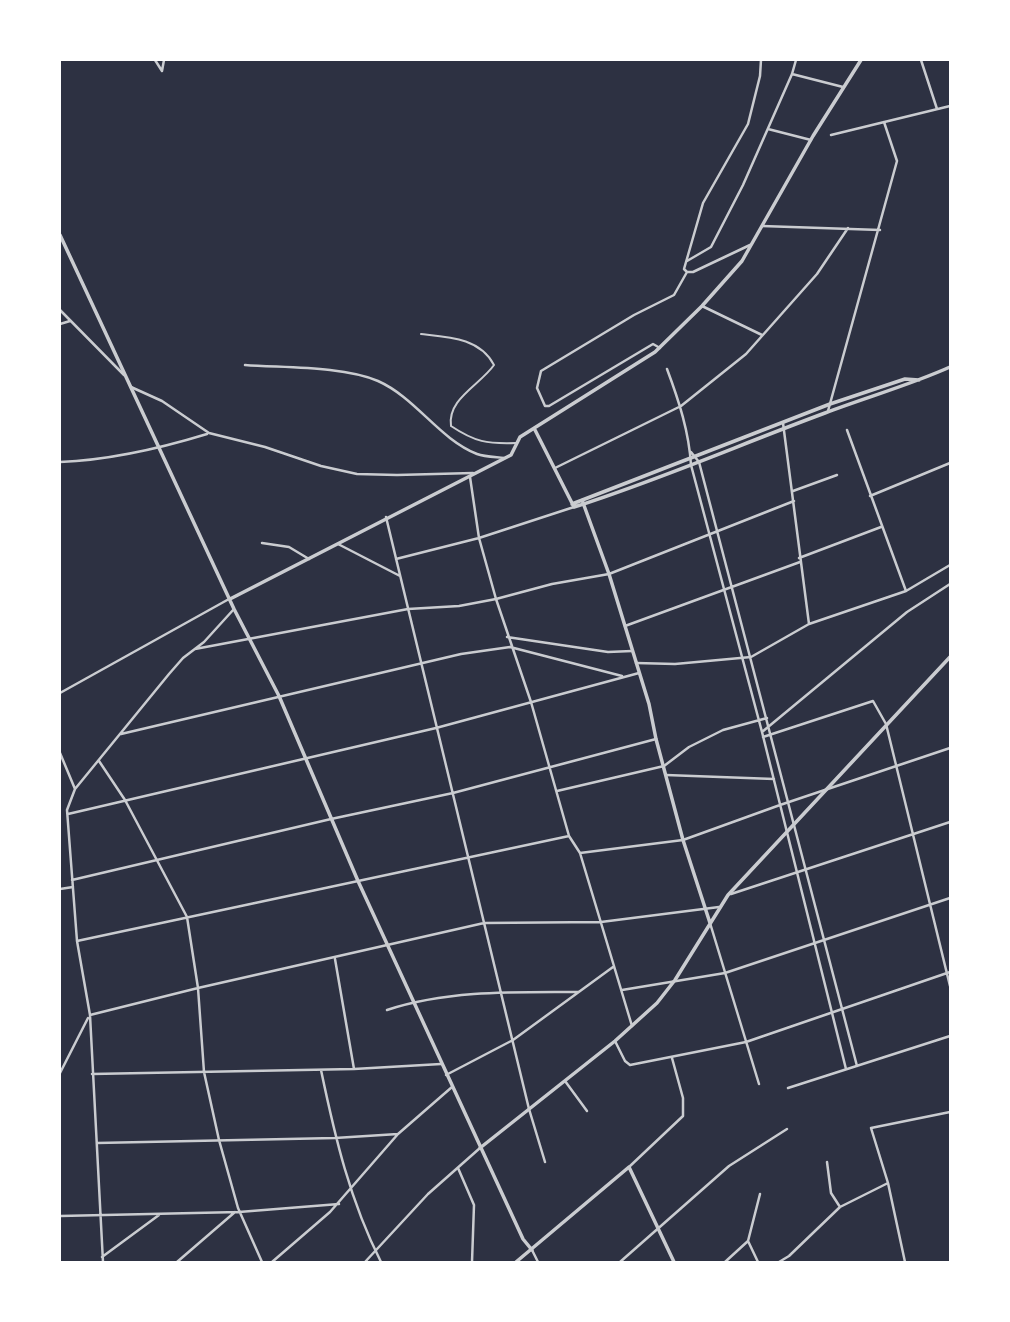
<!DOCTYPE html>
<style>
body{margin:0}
#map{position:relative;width:1010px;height:1322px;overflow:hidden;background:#2d3142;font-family:Montserrat,sans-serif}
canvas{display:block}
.frame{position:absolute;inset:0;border:61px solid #fff;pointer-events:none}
</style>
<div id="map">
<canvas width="1010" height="1322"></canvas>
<div class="frame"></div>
</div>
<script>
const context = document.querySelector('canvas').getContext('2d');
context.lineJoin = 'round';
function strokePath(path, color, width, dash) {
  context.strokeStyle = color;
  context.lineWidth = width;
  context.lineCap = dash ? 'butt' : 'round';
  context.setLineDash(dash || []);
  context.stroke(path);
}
strokePath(new Path2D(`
 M421 334C449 337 480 338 494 365 480 385 447 399 451 426 475 442 487 444 516 443`), '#caccd0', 2);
strokePath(new Path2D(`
 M155 60 162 71
 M921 60 937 109
 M162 71 164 60
 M792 74 843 87
 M768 129 811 140
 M831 135 950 106
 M762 226 880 230
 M687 261 711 247 743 185 792 74 796 60
 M687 272H693L750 245
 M702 306 762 335
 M60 310 124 375
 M60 324 70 321
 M660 348 653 344 549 406H545L537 388 541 371 634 315 674 295 687 272 684 269 703 203 748 124 760 76 761 60
 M245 365C284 368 342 366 378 381 416 398 439 439 477 454 485 457 496 457 504 458
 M667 369C679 401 689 432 691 465L762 732 846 1069
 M131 387 162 401 209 433 265 447 321 466 357 474 397 475 473 473
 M828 411 897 161 884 122
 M783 423 809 624
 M847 430 906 591
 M691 452 699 462 857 1066
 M60 462C111 460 158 449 207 434
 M555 468 681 406 746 354 817 274 848 228
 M470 477 479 538 496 599 531 702 569 836 580 853 632 1026
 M793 491 837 475
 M870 496 950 463
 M386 517 529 1109 545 1162
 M262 543 289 547 309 559
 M338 544 400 576
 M799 558 881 527
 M396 559 479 538 574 507
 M625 626 800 562
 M507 637 608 652 632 651
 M195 649 408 609 459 606 496 599 552 584 609 574 794 501
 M636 663 675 664 751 657 809 624 906 591 950 565
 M60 693 229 599
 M762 732 907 612 950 584
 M121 734 461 654 510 647 622 676
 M763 737 873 701 886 724 950 986
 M60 753 75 789
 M99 761 125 800 187 917 198 988 204 1072 219 1140 238 1208 262 1262
 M666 775 774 779
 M557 791 664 766 689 747 723 730 767 718
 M68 814 436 728 639 673
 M580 853 683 840 780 805 950 748
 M72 880 331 819 453 793 656 739
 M60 889 73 887
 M731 894 950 822
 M710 923 759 1084
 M77 941 569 836
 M335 959 354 1069
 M622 990 725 973 950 898
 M387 1010C448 990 515 992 578 992
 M90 1015 198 988 484 923 601 922 719 907
 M615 1041 625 1061 630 1065 746 1042 950 972
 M321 1070C335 1137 350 1201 381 1262
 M60 1073 88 1018
 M92 1074 354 1069 441 1064
 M446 1075 513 1040 613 967
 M565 1081 587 1111
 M788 1088 950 1036
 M97 1143 335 1138 398 1134
 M827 1162 831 1193 840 1207
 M629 1167 683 1116V1098L672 1058
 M458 1168 474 1205 472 1262
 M60 1216 239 1212 339 1204
 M748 1241 760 1194
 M748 1241 758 1262
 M532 1250 538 1262
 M102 1257 159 1215
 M103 1262 90 1015 77 941 67 810 75 789 169 674 183 658 204 642 234 609
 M177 1262 235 1212
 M272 1262 330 1212 398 1134 452 1087
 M365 1262 428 1194 480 1148
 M620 1262 729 1166 787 1129
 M725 1262 748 1241
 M779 1262 789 1256 840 1207 888 1183
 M905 1262 888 1183 871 1128 950 1112`), '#caccd0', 2.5);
strokePath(new Path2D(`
 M60 235 234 609 279 696 358 881 523 1239 532 1250
 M534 428 574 507C659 480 741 444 825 413 867 397 910 385 950 367
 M582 500 609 574 649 704 656 739 683 840 710 923
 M572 504 830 404 905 379 919 380
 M230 599 511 455 520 437 655 352 702 306 742 261 813 136 861 60
 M480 1148 615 1041 657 1003 675 980 728 895 950 657
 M516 1262 629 1167 674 1262`), '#caccd0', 3.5);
</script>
